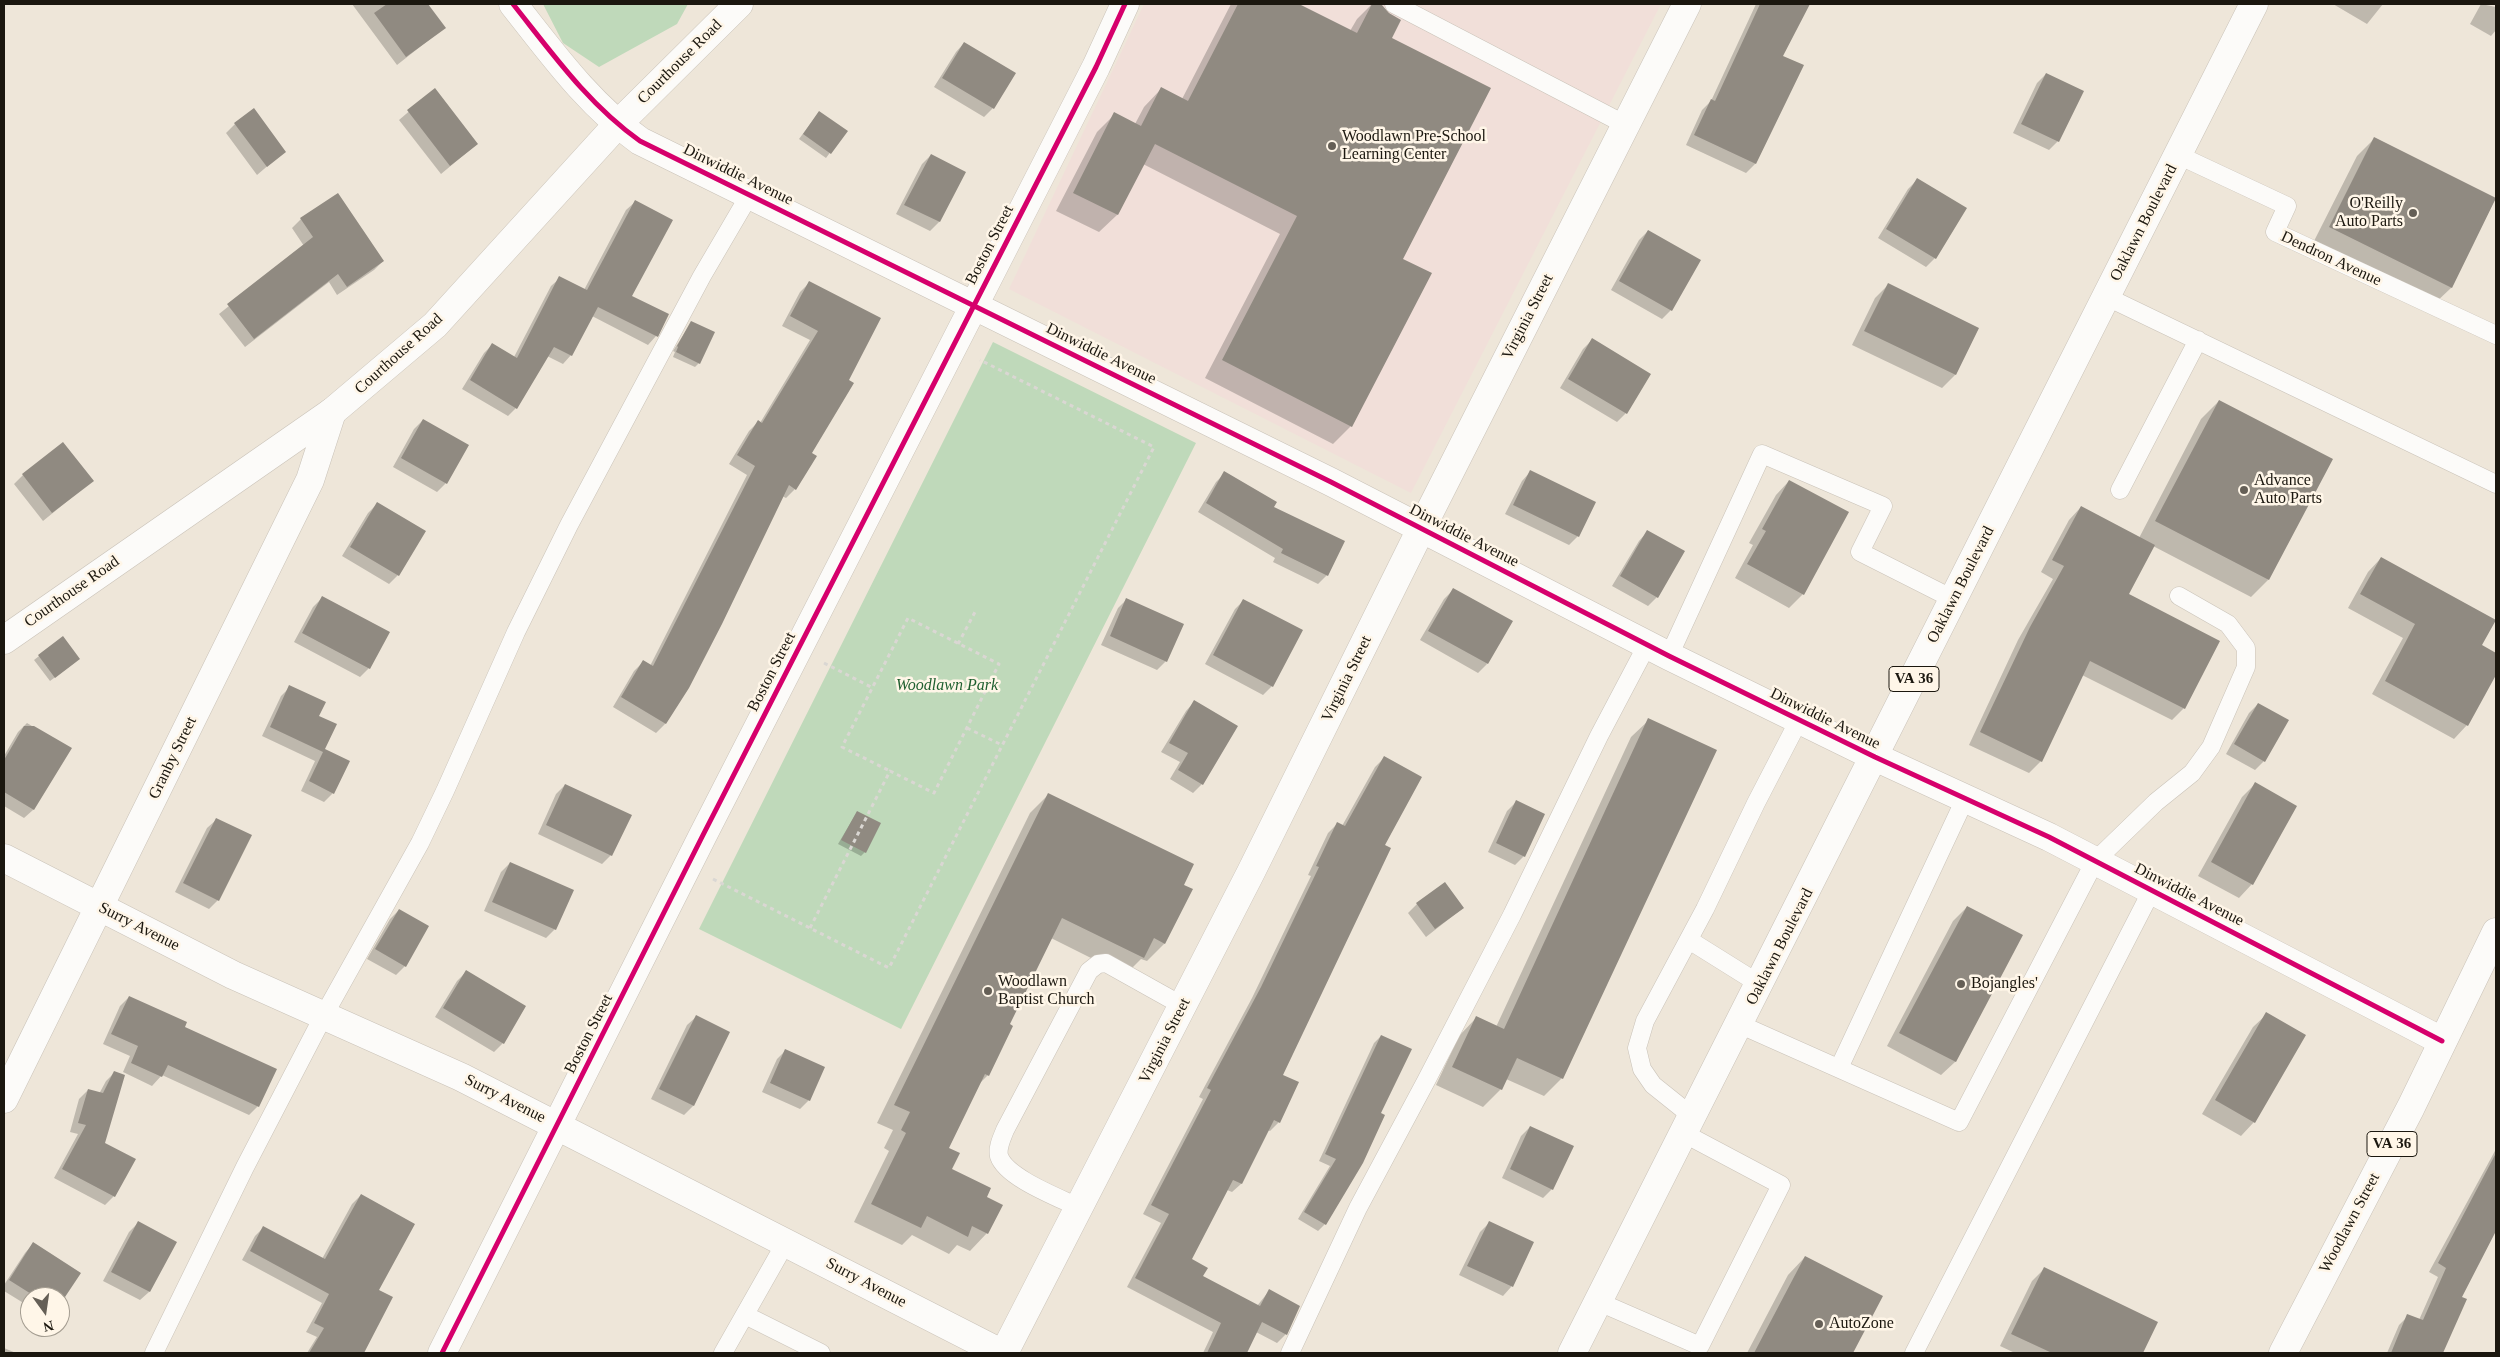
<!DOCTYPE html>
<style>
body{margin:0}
#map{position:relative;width:2500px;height:1357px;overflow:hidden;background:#eee6d9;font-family:"Times New Roman",serif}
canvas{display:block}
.frame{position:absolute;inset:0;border:5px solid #1b170f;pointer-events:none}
.north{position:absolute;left:20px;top:1287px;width:50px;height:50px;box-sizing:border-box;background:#fff6e8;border:1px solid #a49d91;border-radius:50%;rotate:166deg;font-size:14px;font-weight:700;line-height:20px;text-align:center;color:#1b170f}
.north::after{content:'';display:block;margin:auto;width:18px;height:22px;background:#655f56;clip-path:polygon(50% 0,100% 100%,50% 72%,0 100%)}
</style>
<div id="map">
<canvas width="2500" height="1357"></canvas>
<div class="frame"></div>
<div class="north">N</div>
</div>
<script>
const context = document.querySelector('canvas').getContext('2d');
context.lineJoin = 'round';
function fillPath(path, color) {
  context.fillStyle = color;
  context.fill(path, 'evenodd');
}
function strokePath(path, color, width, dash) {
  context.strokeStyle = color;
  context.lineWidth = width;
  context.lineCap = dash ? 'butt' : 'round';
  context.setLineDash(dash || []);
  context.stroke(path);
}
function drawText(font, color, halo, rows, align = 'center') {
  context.font = font + ' "Times New Roman",serif';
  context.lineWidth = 5;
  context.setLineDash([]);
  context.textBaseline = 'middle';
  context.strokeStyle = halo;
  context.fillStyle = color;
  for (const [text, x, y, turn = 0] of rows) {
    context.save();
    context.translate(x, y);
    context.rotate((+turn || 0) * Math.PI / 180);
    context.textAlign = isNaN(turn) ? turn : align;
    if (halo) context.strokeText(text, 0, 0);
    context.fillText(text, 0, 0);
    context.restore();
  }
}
fillPath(new Path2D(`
 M1144 4H1661L1411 493 1009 289Z`), '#f1dfd9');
fillPath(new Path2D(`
 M543 4H688L677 24 599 67 563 43Z
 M993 342 1196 443 901 1029 699 929Z`), '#bfd9ba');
fillPath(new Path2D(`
 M352 4H426L444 28 397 65Z
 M1231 4H1296L1350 31 1357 19 1372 4H1378L1383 6 1391 38 1402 259 1351 426 1333 444 1205 378 1280 234 1143 164 1117 215 1099 232 1056 211 1097 132 1115 114 1135 124 1144 107 1161 89 1182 99Z
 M1756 4H1808L1781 56 1802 66 1755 164 1746 173 1686 145 1702 110 1711 101Z
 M2333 4H2383L2367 24Z
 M2481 4 2496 7V30L2491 36 2470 24Z
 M964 43 993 108 984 117 934 87 956 52Z
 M2046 74 2058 141 2049 150 2013 133 2037 83Z
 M434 90 477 144 441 174 399 120Z
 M819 112 846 131 826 158 799 139Z
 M235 124 285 151 257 175 226 133Z
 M2375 138 2495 199 2451 288 2433 305 2312 245 2357 156Z
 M931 155 964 172 939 222 930 231 896 214 922 164Z
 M1917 180 1935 258 1926 267 1878 238 1908 189Z
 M337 195 383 261 374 270 337 295 329 282 245 347 219 314 304 246 292 228 301 219Z
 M635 202 631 296 656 336 648 345 592 316 571 355 563 364 547 356 516 408 508 416 462 389 484 353 492 345 514 357 551 286 560 278 584 290 626 210Z
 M1648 231 1699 260 1671 310 1662 319 1611 290 1639 240Z
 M809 283 879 319 810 453 795 489 786 498 782 496 665 724 656 733 613 707 634 671 643 662 650 666 747 475 729 464 749 431 758 422 760 423 810 340 782 326 800 292Z
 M1888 285 1978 329 1955 375 1942 388 1852 345 1875 298Z
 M691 323 699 363 695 367 673 357 675 352 673 351Z
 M1592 340 1649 374 1626 413 1617 422 1560 388 1583 349Z
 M2219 401 2268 580 2251 597 2153 546 2127 595 2184 708 2172 720 2082 675 2041 761 2029 773 1969 745 2018 640 2053 579 2041 572 2069 520 2081 507 2139 538 2201 419Z
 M423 420 446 483 437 492 393 467 414 429Z
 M1530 472 1578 536 1569 545 1505 514 1522 481Z
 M1225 473 1272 508 1327 575 1318 584 1273 562 1275 558 1198 512 1216 482Z
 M23 475 92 481 43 521 14 484Z
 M1789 481 1803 594 1789 608 1735 578 1753 545 1749 543 1776 495Z
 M377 504 424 531 398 575 389 584 342 556 368 513Z
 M1647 532 1657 597 1648 606 1612 586 1639 541Z
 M2381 558 2480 645 2496 654V673L2467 725 2454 739 2372 694 2403 638 2348 608 2368 572Z
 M1453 590 1487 664 1478 673 1420 640 1444 599Z
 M322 598 369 668 360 677 294 642 313 607Z
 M1127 599 1166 661 1157 670 1101 645 1118 608Z
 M1244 600 1272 686 1263 695 1205 664 1235 609Z
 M62 638 74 663 50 681 34 660Z
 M290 687 317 717 333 793 324 802 301 791 315 761 262 736 281 696Z
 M1194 702 1202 784 1193 793 1170 779 1180 762 1161 752 1186 711Z
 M2258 704 2264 761 2255 770 2226 754 2249 713Z
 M1649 720 1562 1078 1544 1096 1506 1079 1501 1089 1483 1107 1436 1085 1459 1036 1476 1018 1496 1027 1631 737Z
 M27 723 70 749 33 810 24 818 4 806V756L18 732Z
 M1384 758 1383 846 1281 1075 1279 1122 1270 1131 1267 1130 1241 1184 1232 1192 1227 1190 1190 1260 1202 1277 1257 1306 1269 1291 1298 1307 1286 1334 1277 1343 1256 1332 1246 1353H1203L1213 1332 1127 1287 1161 1223 1143 1214 1203 1099 1199 1097 1252 998 1311 876 1308 875 1328 833 1337 824 1342 826 1375 767Z
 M2255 784 2252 884 2239 898 2198 876 2242 797Z
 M565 785 611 855 602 864 538 834 556 794Z
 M1048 795 1191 890 1164 944 1147 961 1141 959 1125 975 1051 938 1008 1025 988 1075 979 1084 947 1148 950 1169 985 1198 987 1233 970 1251 957 1245 949 1254 912 1235 902 1245 854 1222 889 1151 884 1148 893 1130 877 1123 1030 813Z
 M1516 802 1524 856 1515 865 1488 852 1507 811Z
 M857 812 865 852 861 856 838 844Z
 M216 820 218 900 209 909 175 892 207 828Z
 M510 863 555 929 546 938 484 911 501 872Z
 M1417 904 1463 908 1426 937 1408 913Z
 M1967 907 2021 936 1955 1062 1941 1075 1887 1046 1953 921Z
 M399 910 405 966 396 975 367 959 390 919Z
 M466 972 525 1007 503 1043 494 1052 435 1017 457 981Z
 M129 997 183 1027 258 1106 249 1115 162 1075 152 1086 123 1072 130 1056 103 1044 120 1006Z
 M2267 1014 2254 1122 2241 1136 2202 1114 2253 1027Z
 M696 1017 728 1032 693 1106 684 1115 651 1099 687 1025Z
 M1381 1036 1325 1224 1318 1231 1298 1219 1330 1166 1319 1161 1374 1043Z
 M786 1050 809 1100 800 1109 762 1092 777 1059Z
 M115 1072 104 1144 114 1196 105 1205 54 1178 78 1134 70 1132 79 1099 88 1090 99 1094 106 1081Z
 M1530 1127 1552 1189 1543 1198 1502 1178 1521 1136Z
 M2496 1149V1228L2460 1298 2465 1300 2442 1353H2387L2399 1325 2408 1316 2419 1320 2438 1277 2429 1272Z
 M361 1195 377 1290 364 1349 360 1353H307L317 1337 306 1332 322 1303 242 1260 255 1236 263 1228 322 1259 352 1204Z
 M138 1223 149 1292 140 1300 103 1281 129 1232Z
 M1489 1223 1532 1243 1511 1287 1503 1296 1459 1275 1480 1232Z
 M33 1244 79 1273 60 1303V1297H30V1307L4 1291V1285L25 1253Z
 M1805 1257 1881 1296 1852 1353H1747L1788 1275Z
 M2044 1269 2156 1323 2142 1353H2015L2000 1346 2032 1281Z
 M4 1348 16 1353H4Z`), '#0003');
fillPath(new Path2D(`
 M387 4H428L446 28 406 57 374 13Z
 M1238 4H1299L1357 33 1372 4H1381L1389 13 1401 20 1392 38 1491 88 1403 259 1432 273 1352 427 1222 360 1297 216 1155 144 1118 215 1073 193 1114 112 1141 126 1161 87 1188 101Z
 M1760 4H1810L1783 56 1804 65 1756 164 1694 135 1711 99 1715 101Z
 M964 42 1016 73 994 109 942 78Z
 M2046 73 2084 91 2059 142 2021 124Z
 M435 88 478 144 450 166 407 110Z
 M254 108 286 152 267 167 234 123Z
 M819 111 848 131 831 154 803 134Z
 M2374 137 2496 198 2452 288 2329 227Z
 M931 154 966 172 940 222 904 205Z
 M1917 178 1967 208 1936 259 1886 229Z
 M338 193 384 261 347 287 338 274 254 339 227 304 313 237 300 218Z
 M635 200 673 220 632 296 669 314 658 337 598 307 572 356 554 347 517 409 470 380 492 343 517 358 559 276 587 290Z
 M1648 230 1701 260 1672 311 1619 281Z
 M809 281 881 318 849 380 854 383 812 453 817 456 796 490 789 485 722 624 689 688 666 724 621 697 643 660 653 666 755 466 737 455 758 420 762 423 818 331 790 316Z
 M1888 283 1979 328 1956 375 1864 331Z
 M691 321 715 332 700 364 676 352 678 347 677 346Z
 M1592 338 1651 374 1627 414 1568 379Z
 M2219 400 2333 459 2269 580 2155 521Z
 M423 419 469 445 447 484 401 458Z
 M63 442 94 481 52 513 22 474Z
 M1530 470 1596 502 1579 537 1513 505Z
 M1224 471 1277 502 1274 507 1345 541 1328 576 1281 553 1283 549 1206 503Z
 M1789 480 1849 512 1804 595 1747 564 1766 531 1762 529Z
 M377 502 426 531 399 576 350 547Z
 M2081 506 2155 545 2129 594 2220 641 2185 709 2090 661 2042 762 1980 732 2030 627 2064 566 2052 560Z
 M1647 530 1685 551 1658 598 1620 576Z
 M2381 557 2496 620 2482 645 2496 653V675L2468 726 2385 681 2415 624 2360 594Z
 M1453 588 1513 621 1488 664 1428 631Z
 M322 596 390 632 370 669 302 633Z
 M1126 598 1184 624 1167 662 1110 636Z
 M1243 599 1303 630 1273 687 1213 655Z
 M63 636 80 659 55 678 38 655Z
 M289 685 326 702 319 716 337 724 325 749 350 761 334 794 309 781 323 752 270 727Z
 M1194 700 1238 726 1203 785 1178 770 1188 753 1169 743Z
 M2258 703 2289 720 2265 762 2234 744Z
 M1648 718 1717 750 1563 1079 1517 1058 1502 1090 1452 1067 1476 1016 1504 1029Z
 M24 726H34L72 748 34 810 4 792V760Z
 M1384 756 1422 777 1385 845 1391 848 1283 1075 1299 1082 1280 1123 1274 1120 1242 1184 1233 1180 1192 1259 1208 1268 1203 1276 1260 1306 1269 1289 1300 1306 1287 1335 1262 1322 1247 1353H1207L1221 1323 1135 1278 1169 1214 1151 1205 1211 1090 1207 1088 1261 987 1319 867 1316 866 1337 822 1345 826Z
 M2255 782 2297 806 2253 885 2211 862Z
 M565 784 632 815 612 856 546 825Z
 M1048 793 1194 864 1184 885 1193 889 1165 944 1154 938 1144 958 1062 918 1010 1024 1013 1026 989 1076 985 1074 949 1148 960 1153 952 1169 991 1188 987 1197 1003 1205 988 1234 972 1226 968 1237 927 1216 921 1228 871 1204 906 1133 901 1130 910 1112 894 1105Z
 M1516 800 1545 814 1525 857 1496 843Z
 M857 811 881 823 866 853 841 840Z
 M216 818 252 835 219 901 183 883Z
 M510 862 574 890 556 930 492 902Z
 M1445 882 1464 908 1435 929 1416 903Z
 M1967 906 2023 935 1956 1062 1899 1033Z
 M399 909 429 926 406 967 375 949Z
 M466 970 526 1006 504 1044 443 1008Z
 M129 996 187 1022 185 1027 277 1069 259 1107 168 1065 162 1077 131 1063 138 1046 111 1034Z
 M2266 1012 2306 1035 2255 1123 2215 1100Z
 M696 1015 730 1032 694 1106 659 1089Z
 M1381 1035 1412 1049 1381 1113 1385 1115 1363 1163 1326 1225 1304 1212 1336 1159 1325 1154Z
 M785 1049 825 1067 810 1101 770 1083Z
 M114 1071 125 1075 105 1143 136 1159 115 1197 62 1169 86 1125 78 1123 88 1089 103 1093Z
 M1530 1126 1574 1146 1553 1190 1510 1169Z
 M2496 1153V1231L2462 1297 2467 1299 2443 1353H2391L2407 1314 2423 1320 2446 1268 2438 1263Z
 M361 1194 415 1224 379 1290 393 1297 364 1353H309L324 1328 314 1323 329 1294 250 1251 263 1226 325 1259Z
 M138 1221 177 1242 150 1292 111 1272Z
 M1489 1221 1534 1242 1513 1287 1467 1266Z
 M33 1242 81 1273 65 1297H36L9 1280Z
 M1805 1256 1883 1296 1853 1353H1754Z
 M2044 1267 2158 1322 2143 1353H2052L2011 1334Z`), '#908a81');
const lane = new Path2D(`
 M1394 4 1626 125
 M2178 155 2287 206 2275 232 2496 335
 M2107 297 2496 484
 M2120 490 2198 340
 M1669 656 1762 454 1883 506 1860 552 1953 599
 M1689 940 1761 985
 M1741 1025 1959 1122 2095 861 2156 802 2192 773 2211 747 2246 667V648L2228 624 2179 596
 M1839 1068 1965 799
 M1693 1117 1653 1085 1642 1069 1637 1048 1645 1021 1705 909 1756 803 1799 720
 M1080 1208C1060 1198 1006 1178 999 1156 997 1147 1002 1138 1005 1130L1089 971 1098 964 1106 963 1183 1006
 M1599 1302 1700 1346 1781 1185 1685 1134
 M745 1315 821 1353
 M154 1353 245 1167 324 1015 420 843 445 791 516 632 569 525 702 276 750 194
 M723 1353 786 1242
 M1290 1353 1358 1208 1426 1081 1512 915 1599 736 1647 645
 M1914 1353 2152 890`);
const street = new Path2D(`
 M513 4C552 53 588 104 640 141L1331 482 1669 656 1875 757 2049 837 2442 1041
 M4 858 233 975 461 1077 1001 1353
 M4 1099 310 480 332 412
 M442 1353 703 835 1096 67 1125 4
 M1004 1353 1251 872 1421 529 1687 4`);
const secondary = new Path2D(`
 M4 640 332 412 435 325 617 125 739 4`);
const highway = new Path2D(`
 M1572 1353C1801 904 2028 454 2254 4
 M2283 1353 2411 1107 2496 932`);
strokePath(lane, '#c9c2b8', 19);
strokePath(street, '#c9c2b8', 29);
strokePath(secondary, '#c9c2b8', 29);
strokePath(highway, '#c9c2b8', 29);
strokePath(new Path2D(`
 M958 644 975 612
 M824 663 873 688
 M967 728 1002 745
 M713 879 889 968 1154 447 980 360
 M810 928 890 771 934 793 999 664 908 618 842 747 890 771`), '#dad7d3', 3, [4, 4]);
strokePath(lane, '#fcfbf9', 18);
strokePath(street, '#fcfbf9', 28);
strokePath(secondary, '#fcfbf9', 28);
strokePath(highway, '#fcfbf9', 28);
strokePath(new Path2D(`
 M513 4C552 53 588 104 640 141L1331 482 1669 656 1875 757 2049 837 2442 1041
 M442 1353 703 835 1096 67 1125 4`), '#d6006c', 5);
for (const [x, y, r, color] of [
 [1332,146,5,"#655f56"],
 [2413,213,5,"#655f56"],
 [2244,490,5,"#655f56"],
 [1961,984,5,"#655f56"],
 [988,991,5,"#655f56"],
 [1819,1324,5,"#655f56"]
]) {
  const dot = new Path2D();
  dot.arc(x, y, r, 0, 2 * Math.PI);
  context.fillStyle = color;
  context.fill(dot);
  strokePath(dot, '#fff6e8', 2);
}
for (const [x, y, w] of [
 [1914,679,50],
 [2392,1144,50]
]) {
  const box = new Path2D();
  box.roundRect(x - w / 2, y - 12.5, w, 25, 4);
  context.fillStyle = '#fff6e8';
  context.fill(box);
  strokePath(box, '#1b170f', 1);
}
drawText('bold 15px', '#1b170f', null, [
 ["VA 36",1914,679],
 ["VA 36",2392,1144]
]);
drawText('16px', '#1b170f', '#fff6e8', [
 ["Courthouse Road",680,62,-45],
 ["Dinwiddie Avenue",738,175,26],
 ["Oaklawn Boulevard",2144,223,-63],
 ["Boston Street",990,245,-63],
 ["Dendron Avenue",2331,259,25],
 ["Virginia Street",1528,317,-63],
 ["Courthouse Road",399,354,-42],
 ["Dinwiddie Avenue",1101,354,26],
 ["Dinwiddie Avenue",1464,536,27],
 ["Oaklawn Boulevard",1961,585,-63],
 ["Courthouse Road",72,592,-35],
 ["Boston Street",772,672,-63],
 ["Virginia Street",1347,679,-64],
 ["Dinwiddie Avenue",1825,719,26],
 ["Granby Street",173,758,-64],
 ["Dinwiddie Avenue",2189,895,27],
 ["Surry Avenue",139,927,27],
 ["Oaklawn Boulevard",1780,947,-63],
 ["Boston Street",589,1034,-63],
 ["Virginia Street",1165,1041,-63],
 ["Surry Avenue",505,1099,27],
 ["Woodlawn Street",2350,1223,-62],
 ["Surry Avenue",866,1283,28]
]);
drawText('16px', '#1b170f', '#fff6e8', [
 ["Woodlawn Pre-School",1342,137],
 ["Learning Center",1342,155],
 ["O'Reilly",2403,204,"right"],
 ["Auto Parts",2403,222,"right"],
 ["Advance",2254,481],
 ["Auto Parts",2254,499],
 ["Woodlawn",998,982],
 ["Baptist Church",998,1000],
 ["Bojangles'",1971,984],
 ["AutoZone",1829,1324]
], 'left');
drawText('italic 16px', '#1f5f2f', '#fff6e8', [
 ["Woodlawn Park",947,686]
]);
</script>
